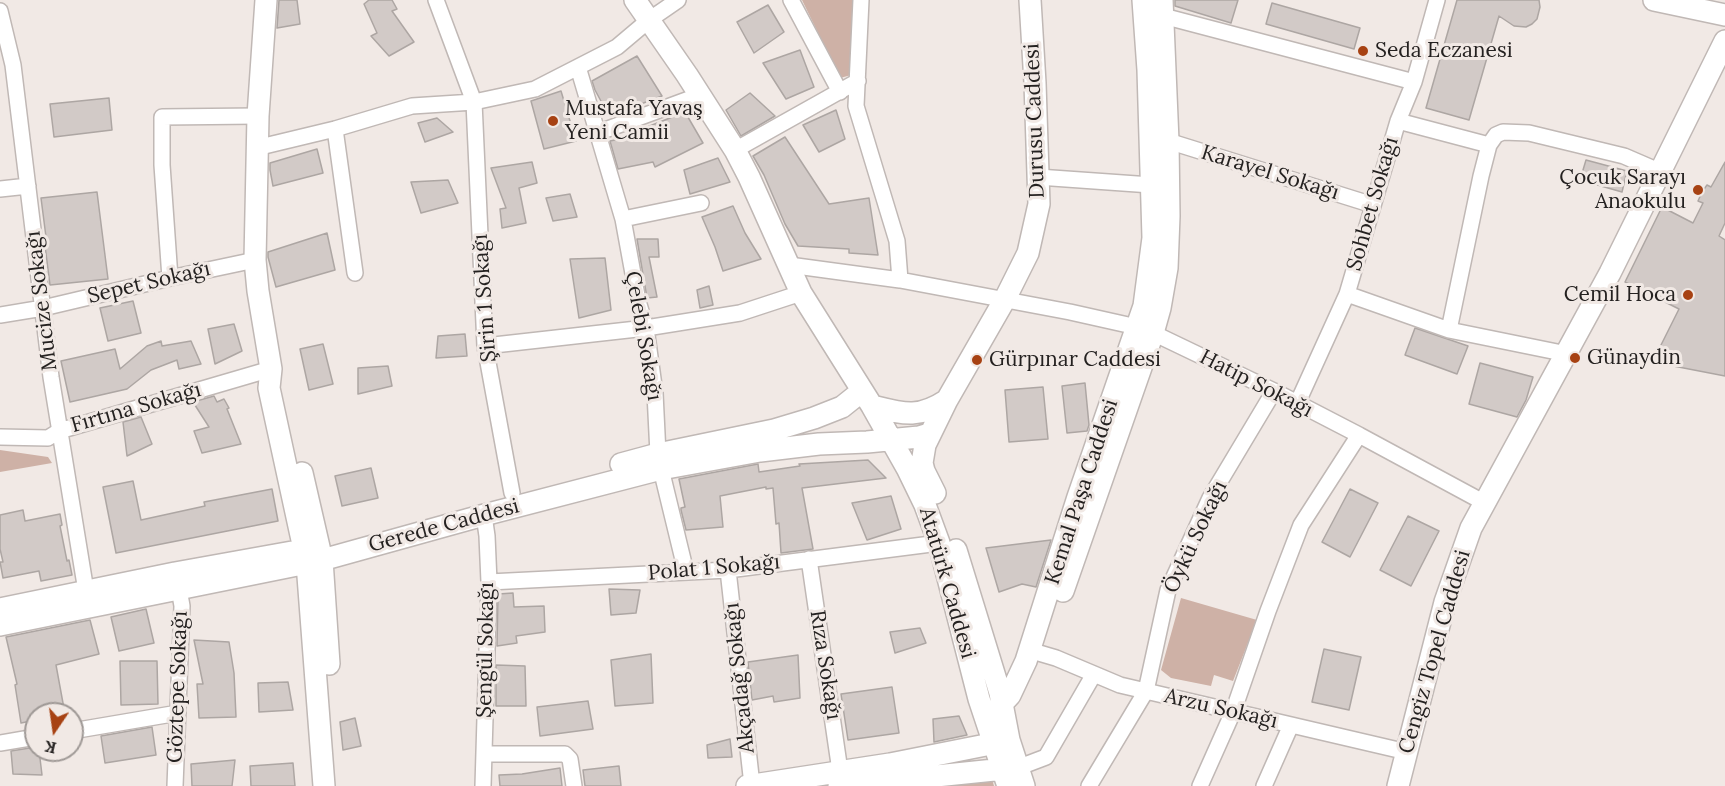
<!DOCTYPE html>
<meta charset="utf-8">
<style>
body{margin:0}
#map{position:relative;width:1725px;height:786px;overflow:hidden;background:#f1e9e5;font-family:Lora,serif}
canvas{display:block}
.north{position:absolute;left:24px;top:702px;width:60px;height:60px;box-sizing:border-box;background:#f1e9e5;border:2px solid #9f9996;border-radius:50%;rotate:193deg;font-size:16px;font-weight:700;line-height:24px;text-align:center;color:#242120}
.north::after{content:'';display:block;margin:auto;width:21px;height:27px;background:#a74213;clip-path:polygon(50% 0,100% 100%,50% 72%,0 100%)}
</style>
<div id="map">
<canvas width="1725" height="786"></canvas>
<div class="north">K</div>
</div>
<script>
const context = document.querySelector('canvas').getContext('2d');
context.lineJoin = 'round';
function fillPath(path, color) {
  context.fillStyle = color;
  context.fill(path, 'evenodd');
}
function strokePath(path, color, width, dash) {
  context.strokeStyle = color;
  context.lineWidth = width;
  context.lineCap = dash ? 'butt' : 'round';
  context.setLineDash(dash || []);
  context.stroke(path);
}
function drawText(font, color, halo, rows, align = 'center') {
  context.font = font + ' Lora,serif';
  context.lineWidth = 6;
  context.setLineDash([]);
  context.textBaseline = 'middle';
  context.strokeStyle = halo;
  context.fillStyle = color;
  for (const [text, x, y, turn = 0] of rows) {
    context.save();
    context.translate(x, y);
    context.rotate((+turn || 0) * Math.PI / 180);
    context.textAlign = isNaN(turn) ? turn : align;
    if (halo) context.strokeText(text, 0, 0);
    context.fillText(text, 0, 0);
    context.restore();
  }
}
fillPath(new Path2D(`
 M802 0H857L855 74 840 78Z
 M0 450 48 457 52 463 0 472Z
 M1181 598 1257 620 1233 681 1214 675 1211 686 1171 678 1161 670Z
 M991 776 994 786H910Z`), '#ceb1a6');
const building = new Path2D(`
 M279 0H297L300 24 277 28Z
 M369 0H392L397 9 392 11 414 42 389 56 371 36 377 33 364 4Z
 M1175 0H1238L1231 23 1175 6Z
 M1457 0H1539L1540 7 1537 19 1532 24 1526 27 1514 26 1499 16 1469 120 1426 108Z
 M1272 3 1360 28 1354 49 1266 24Z
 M768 5 784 32 754 53 737 22Z
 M800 50 814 87 786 99 763 63Z
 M637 56 662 96 609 116 595 90 592 81Z
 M561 91 576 141 544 149 531 101Z
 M750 93 775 116 741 136 726 110Z
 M109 98 112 130 54 137 50 104Z
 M836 110 845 139 819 152 803 125Z
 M685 112 703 143 655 167 653 162 618 169 610 141 643 134 642 129Z
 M437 118 453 132 425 142 418 123Z
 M785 137 829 204 869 198 878 255 849 253V249L798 246 785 224 764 175 753 156Z
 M317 149 323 173 273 186 270 170V163Z
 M718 158 730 182 690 194 684 170Z
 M1586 160 1627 171 1622 192 1580 180Z
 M532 162 537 183 519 188 526 223 502 228 500 209 506 208 491 168Z
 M1725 162V223L1719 236 1725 240V376L1663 364 1654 359 1679 309 1625 282 1662 207 1693 223 1703 203 1698 201 1702 192 1707 185 1711 187Z
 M448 180 458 203 421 213 411 182Z
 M97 192 108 279 50 285 44 238 46 237 41 198Z
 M570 194 577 217 553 221 546 198Z
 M733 206 745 233 761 259 723 271 715 247 702 217Z
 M327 233 335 270 276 287 268 257V252Z
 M637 239H658L659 257H649L657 297 647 298Z
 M605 258 611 310 579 318 570 259Z
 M709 286 713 305 700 308 697 290Z
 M133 301 141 333 108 341 100 308Z
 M234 324 242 351 215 364 208 329Z
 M1415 328 1468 346 1457 374 1405 355Z
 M465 334 467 356 436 358 438 336Z
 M161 341 162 346 191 341 201 364 179 369 177 360 151 370 127 389 70 402 61 361 115 349 120 369 147 346Z
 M323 344 333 384 309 390 300 349Z
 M1480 363 1533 377 1526 400 1517 417 1469 404Z
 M388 366 392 386 358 394V368Z
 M1085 383 1089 425 1087 431 1067 433 1062 386Z
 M1043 387 1048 439 1009 442 1005 390Z
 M214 396 217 402 224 399 229 408 227 409 241 444 202 453 194 431 209 427 193 402Z
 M141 417 152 444 127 456 123 422Z
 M868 460 886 478 802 488 813 549 781 553 779 523 776 524 773 488 766 489V487L720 496 723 527 686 530 681 510V508L685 507 679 479 758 464 759 472 800 466 799 464Z
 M371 468 378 498 342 506 335 476Z
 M133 481 141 520 205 506 204 502 272 489 278 521 116 553 103 487Z
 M1350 489 1378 503 1350 557 1322 542Z
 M891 496 901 529 867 540 852 503Z
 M23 510 25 521 60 514 62 525 60 526 67 561 69 560 72 575 41 581 39 571 3 578 0 562H3L0 549V515Z
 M1408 516 1439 531 1411 586 1380 570Z
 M1051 540 1036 587 1022 584 999 592 986 548Z
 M609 589 640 590 636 613 611 615Z
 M513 593 514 607 544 606 545 632 516 636 517 643 497 646 498 594Z
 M146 609 154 643 119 651 111 617Z
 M90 620 99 654 56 665 65 714H36V720L21 723 15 685 17 684 6 637Z
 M920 628 926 643 895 653 890 632Z
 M194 640 229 642 234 673 236 717 199 718 197 684H203Z
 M1324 649 1361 657 1349 710 1312 702Z
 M651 654 653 703 615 706 611 660Z
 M798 655 800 698 774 702 773 696 752 700 748 662Z
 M120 661H157L158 704 121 705Z
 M496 665 525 666 526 706H496Z
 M288 682 293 710 259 712 258 683Z
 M892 687 899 733 848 740 841 694Z
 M588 701 593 729 540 736 537 707Z
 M959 716 967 735 934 742 933 719Z
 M355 718 361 746 343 750 340 722Z
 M152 727 156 755 105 763 101 736Z
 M730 739 732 757 708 758 707 745Z
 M36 747V750H39L42 775 13 774 11 751Z
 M235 760 232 786H192L191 764Z
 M293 763 295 786H251L250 766Z
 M619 766 621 786H585L583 770Z
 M560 768 562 786H500L499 775 522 774Z`);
fillPath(building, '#d2cac7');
strokePath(building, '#ada6a3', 1.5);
const street = new Path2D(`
 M436 0 474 102 485 346 512 493
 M791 0 840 92
 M861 0 856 106 897 241 900 280
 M0 11 13 65 51 377 86 591
 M1163 16 1414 82
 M578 67 623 219 638 301 646 328 655 393 658 454
 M1398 121 1489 145
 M335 129 355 273
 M597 133 700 95
 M1168 141 1373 205
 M256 148 335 129 412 106 474 102 535 89 617 47 649 20 678 0
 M735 150 858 81
 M1038 177 1151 185
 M0 189 28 186
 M623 219 701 203
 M789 265 900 280 1070 312 1137 327
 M170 278 162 165V117L258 116
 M1347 294 1449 330 1567 354
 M0 315 43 308 170 278 255 260
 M1449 330 1481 176 1489 145 1496 135 1503 132 1529 133 1624 156 1661 172
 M1153 333 1274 391 1359 435
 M485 346 646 328 740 313 801 293
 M1297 404 1347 294 1398 121 1414 82 1437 0
 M0 437 48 438 59 431 271 369
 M661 469 686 572
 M809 559 840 771
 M728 570 752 785
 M489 582 728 570 939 543
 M1039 653 1056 658 1120 685 1407 752
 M72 731 178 713
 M0 743 36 737
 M484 754H565L570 759 574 786
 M1017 768 1046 757 1094 674
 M175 786 182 606 179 589
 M483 786 489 582 487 536 484 515
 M1089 786 1146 691 1168 590 1210 498 1274 391
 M1200 786 1233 712 1268 611 1301 525 1359 435 1485 503
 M1264 786 1291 725`);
const secondary = new Path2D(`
 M266 0 258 116 255 260 258 291 271 369 269 388 307 563 324 786
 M635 0 687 75 735 150 749 177 801 293 872 406 907 468 925 505 939 543 979 699 1008 786
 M1654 0 1725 15
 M872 406C904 414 918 419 947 400
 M621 464 658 454 774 430 814 418 842 407 862 391
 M302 473 322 560 329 664
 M935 493 924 471 922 463 925 445 947 400 1005 299 1028 253 1039 204 1035 83 1030 0
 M956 550 1000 693 1009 740 1024 786
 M1063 591 1153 333 1160 308 1167 268 1169 216 1168 141 1162 0
 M0 609 175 573 292 552
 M0 625 322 560 484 515 661 469 760 451 819 444 867 442 919 437 929 434
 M997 709 1010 695 1026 661 1078 497 1144 306 1153 238 1148 70 1143 0
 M747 786 890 764 1006 741
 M839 786 1014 768
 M1398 786 1445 602 1471 528 1610 273 1725 41`);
strokePath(street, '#c0b8b5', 18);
strokePath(secondary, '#c0b8b5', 24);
strokePath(street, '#fff', 15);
strokePath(secondary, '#fff', 21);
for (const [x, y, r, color] of [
 [1363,51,6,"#a74213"],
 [553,121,6,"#a74213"],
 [1698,190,6,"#a74213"],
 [1688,295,6,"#a74213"],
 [1575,358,6,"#a74213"],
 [977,360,6,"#a74213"]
]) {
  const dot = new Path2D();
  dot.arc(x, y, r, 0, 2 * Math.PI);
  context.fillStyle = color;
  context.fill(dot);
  strokePath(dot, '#f1e9e5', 2);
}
drawText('21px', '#242120', '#f1e9e5', [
 ["Seda Eczanesi",1375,51],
 ["Mustafa Yavaş",565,109],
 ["Yeni Camii",565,133],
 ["Çocuk Sarayı",1686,178,"right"],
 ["Anaokulu",1686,202,"right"],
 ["Cemil Hoca",1676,295,"right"],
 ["Günaydin",1587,358],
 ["Gürpınar Caddesi",989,360]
], 'left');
drawText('21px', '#242120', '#f1e9e5', [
 ["Durusu Caddesi",1035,121,-92],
 ["Karayel Sokağı",1270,173,17],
 ["Sohbet Sokağı",1373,204,-74],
 ["Sepet Sokağı",149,283,-13],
 ["Şirin 1 Sokağı",485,298,-94],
 ["Mucize Sokağı",42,301,-97],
 ["Çelebi Sokağı",643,336,80],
 ["Hatip Sokağı",1256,384,27],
 ["Fırtına Sokağı",136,408,-16],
 ["Kemal Paşa Caddesi",1082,492,-72],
 ["Gerede Caddesi",444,526,-15],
 ["Öykü Sokağı",1196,537,-65],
 ["Polat 1 Sokağı",714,568,-5],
 ["Atatürk Caddesi",947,583,74],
 ["Şengül Sokağı",486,650,-89],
 ["Cengiz Topel Caddesi",1435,652,-74],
 ["Rıza Sokağı",825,665,81],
 ["Akçadağ Sokağı",740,678,-96],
 ["Göztepe Sokağı",178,687,-88],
 ["Arzu Sokağı",1221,709,13]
]);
</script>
